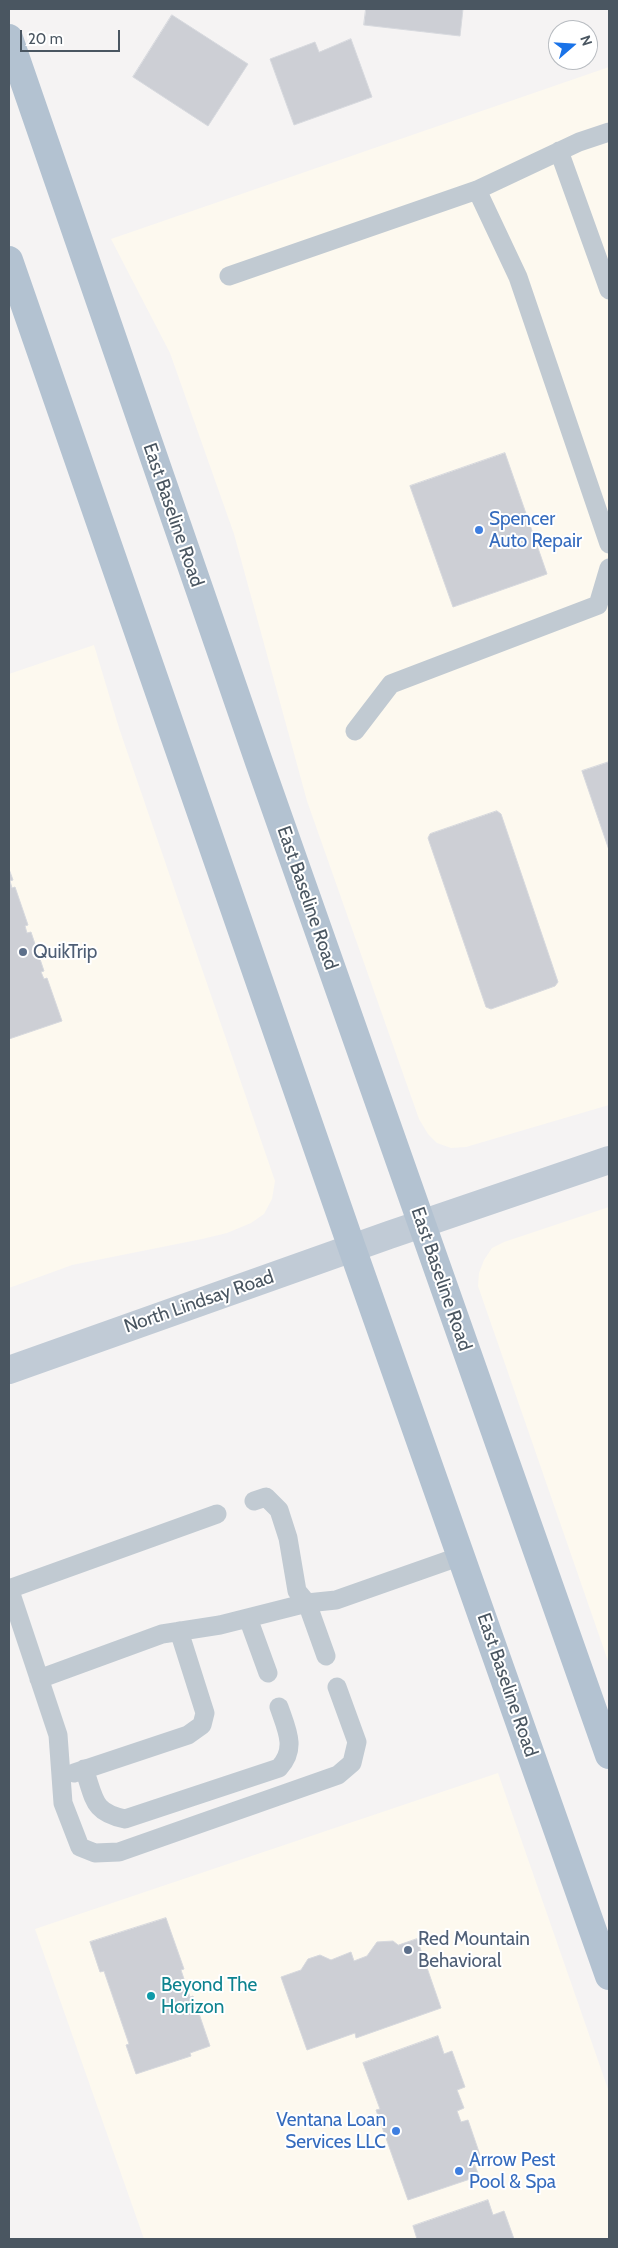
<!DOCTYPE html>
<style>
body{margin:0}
#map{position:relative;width:618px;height:2248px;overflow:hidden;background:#f5f3f3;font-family:Cabin,sans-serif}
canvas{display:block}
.frame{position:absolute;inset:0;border:10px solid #4a5661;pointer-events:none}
.north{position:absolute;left:548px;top:20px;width:50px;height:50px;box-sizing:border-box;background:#fff;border:1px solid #b7bbc0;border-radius:50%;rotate:71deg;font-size:14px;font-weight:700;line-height:20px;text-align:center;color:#4a5661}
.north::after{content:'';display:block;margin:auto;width:18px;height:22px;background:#1a73e8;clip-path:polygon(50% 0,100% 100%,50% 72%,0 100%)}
.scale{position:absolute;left:20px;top:30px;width:100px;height:22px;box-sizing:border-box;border:2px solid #4a5661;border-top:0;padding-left:6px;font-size:15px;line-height:18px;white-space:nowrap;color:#4a5661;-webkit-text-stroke:4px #fff;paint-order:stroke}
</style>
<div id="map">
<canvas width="618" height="2248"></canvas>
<div class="frame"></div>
<div class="north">N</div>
<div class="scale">20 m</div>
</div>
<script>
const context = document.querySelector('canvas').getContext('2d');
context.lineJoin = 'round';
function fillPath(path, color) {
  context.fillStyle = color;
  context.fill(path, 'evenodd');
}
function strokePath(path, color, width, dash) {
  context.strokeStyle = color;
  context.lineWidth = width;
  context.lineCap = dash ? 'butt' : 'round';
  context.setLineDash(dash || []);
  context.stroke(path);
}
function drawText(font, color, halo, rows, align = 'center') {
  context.font = font + ' Cabin,sans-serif';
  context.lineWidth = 4;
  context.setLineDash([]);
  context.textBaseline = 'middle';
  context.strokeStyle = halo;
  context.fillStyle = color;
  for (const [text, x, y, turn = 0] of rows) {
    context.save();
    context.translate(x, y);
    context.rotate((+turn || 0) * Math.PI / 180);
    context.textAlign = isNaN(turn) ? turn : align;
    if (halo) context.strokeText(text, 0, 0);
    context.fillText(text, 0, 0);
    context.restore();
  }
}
fillPath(new Path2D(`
 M609 67V1105L466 1147 451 1148 437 1143 428 1134 419 1119 307 801 234 534 170 353 111 239Z
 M94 645 119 728 275 1181 272 1199 264 1214 251 1223 227 1233 202 1239 72 1265 9 1288V674Z
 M609 1207V1664L478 1286 479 1273 484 1260 492 1248 504 1242Z
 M498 1773 609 2092V2239H144L35 1929Z`), '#fdf9ef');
const building = new Path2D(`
 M366 9H463L460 36 364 25Z
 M172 15 248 64 208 126 133 77Z
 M351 39 372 97 294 125 270 59 315 42 319 52Z
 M505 453 547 574 453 607 410 486Z
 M609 762V850L582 771Z
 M497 811 501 814 558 982 555 986 491 1009 486 1007 428 838 430 834Z
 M9 869 13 880 10 881 12 888 15 887 28 925 25 926 27 933 31 932 44 971 41 972 44 979 47 978 62 1021 9 1039Z
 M166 1918 184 1969 181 1970 190 1997 193 1996 210 2046 190 2053 191 2056 136 2074 126 2045 129 2044 104 1971 100 1972 90 1942Z
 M417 1939 441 2008 356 2038 355 2033 307 2050 281 1977 301 1970 308 1959 320 1955 331 1960 351 1952 354 1961 367 1956 377 1942 393 1941 398 1945Z
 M438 2036 444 2054 452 2051 465 2087 457 2090 464 2108 457 2111 461 2122 468 2120 480 2155 472 2158 479 2176 408 2200 376 2110 380 2109 363 2063Z
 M488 2200 493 2215 504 2211 514 2239H417L413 2226Z`);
fillPath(building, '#cdcfd5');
strokePath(building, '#d7d9de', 1);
strokePath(new Path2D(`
 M559 151 609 290
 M477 190 518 277 609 544
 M229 276 477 190 579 142 609 132
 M355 731 391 684 598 605 609 568
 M254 1501 266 1497 279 1510 288 1538 297 1591 307 1603 326 1656
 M9 1588 58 1735 63 1803 80 1847 95 1853 119 1852 338 1775 352 1763 357 1742 337 1687
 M9 1589 217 1514
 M248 1618 268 1673
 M39 1679 162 1634 220 1625 307 1603 336 1600 461 1556
 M84 1769C95 1799 92 1812 125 1819L279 1768C297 1749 287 1730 279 1707
 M74 1773 188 1735 202 1725 205 1713 179 1631`), '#c1cad2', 19);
strokePath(new Path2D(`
 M9 1370 389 1235 609 1160`), '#c1cbd6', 28);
strokePath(new Path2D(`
 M9 38 259 762 609 1755
 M9 260 352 1248 609 1976`), '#b3c2d1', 28);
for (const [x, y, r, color] of [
 [479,530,5,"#3f7fe0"],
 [23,952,5,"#5c6f8a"],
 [408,1950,5,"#5c6f8a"],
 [151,1996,5,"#0f9aa8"],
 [396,2131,5,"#3f7fe0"],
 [459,2171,5,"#3f7fe0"]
]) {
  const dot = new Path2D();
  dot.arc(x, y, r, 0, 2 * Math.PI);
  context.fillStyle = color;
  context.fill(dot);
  strokePath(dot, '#fff', 2);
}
drawText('19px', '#4a5661', '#fff', [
 ["East Baseline Road",173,515,71],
 ["East Baseline Road",307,898,71],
 ["East Baseline Road",441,1279,71],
 ["North Lindsay Road",199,1302,-19],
 ["East Baseline Road",507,1685,71]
]);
drawText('19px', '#366cbe', '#fff', [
 ["Spencer",489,519],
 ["Auto Repair",489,541],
 ["Ventana Loan",386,2120,"right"],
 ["Services LLC",386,2142,"right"],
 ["Arrow Pest",469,2160],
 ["Pool & Spa",469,2182]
], 'left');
drawText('19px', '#4e5e75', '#fff', [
 ["QuikTrip",33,952],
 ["Red Mountain",418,1939],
 ["Behavioral",418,1961]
], 'left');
drawText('19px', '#0d838f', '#fff', [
 ["Beyond The",161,1985],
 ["Horizon",161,2007]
], 'left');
</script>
